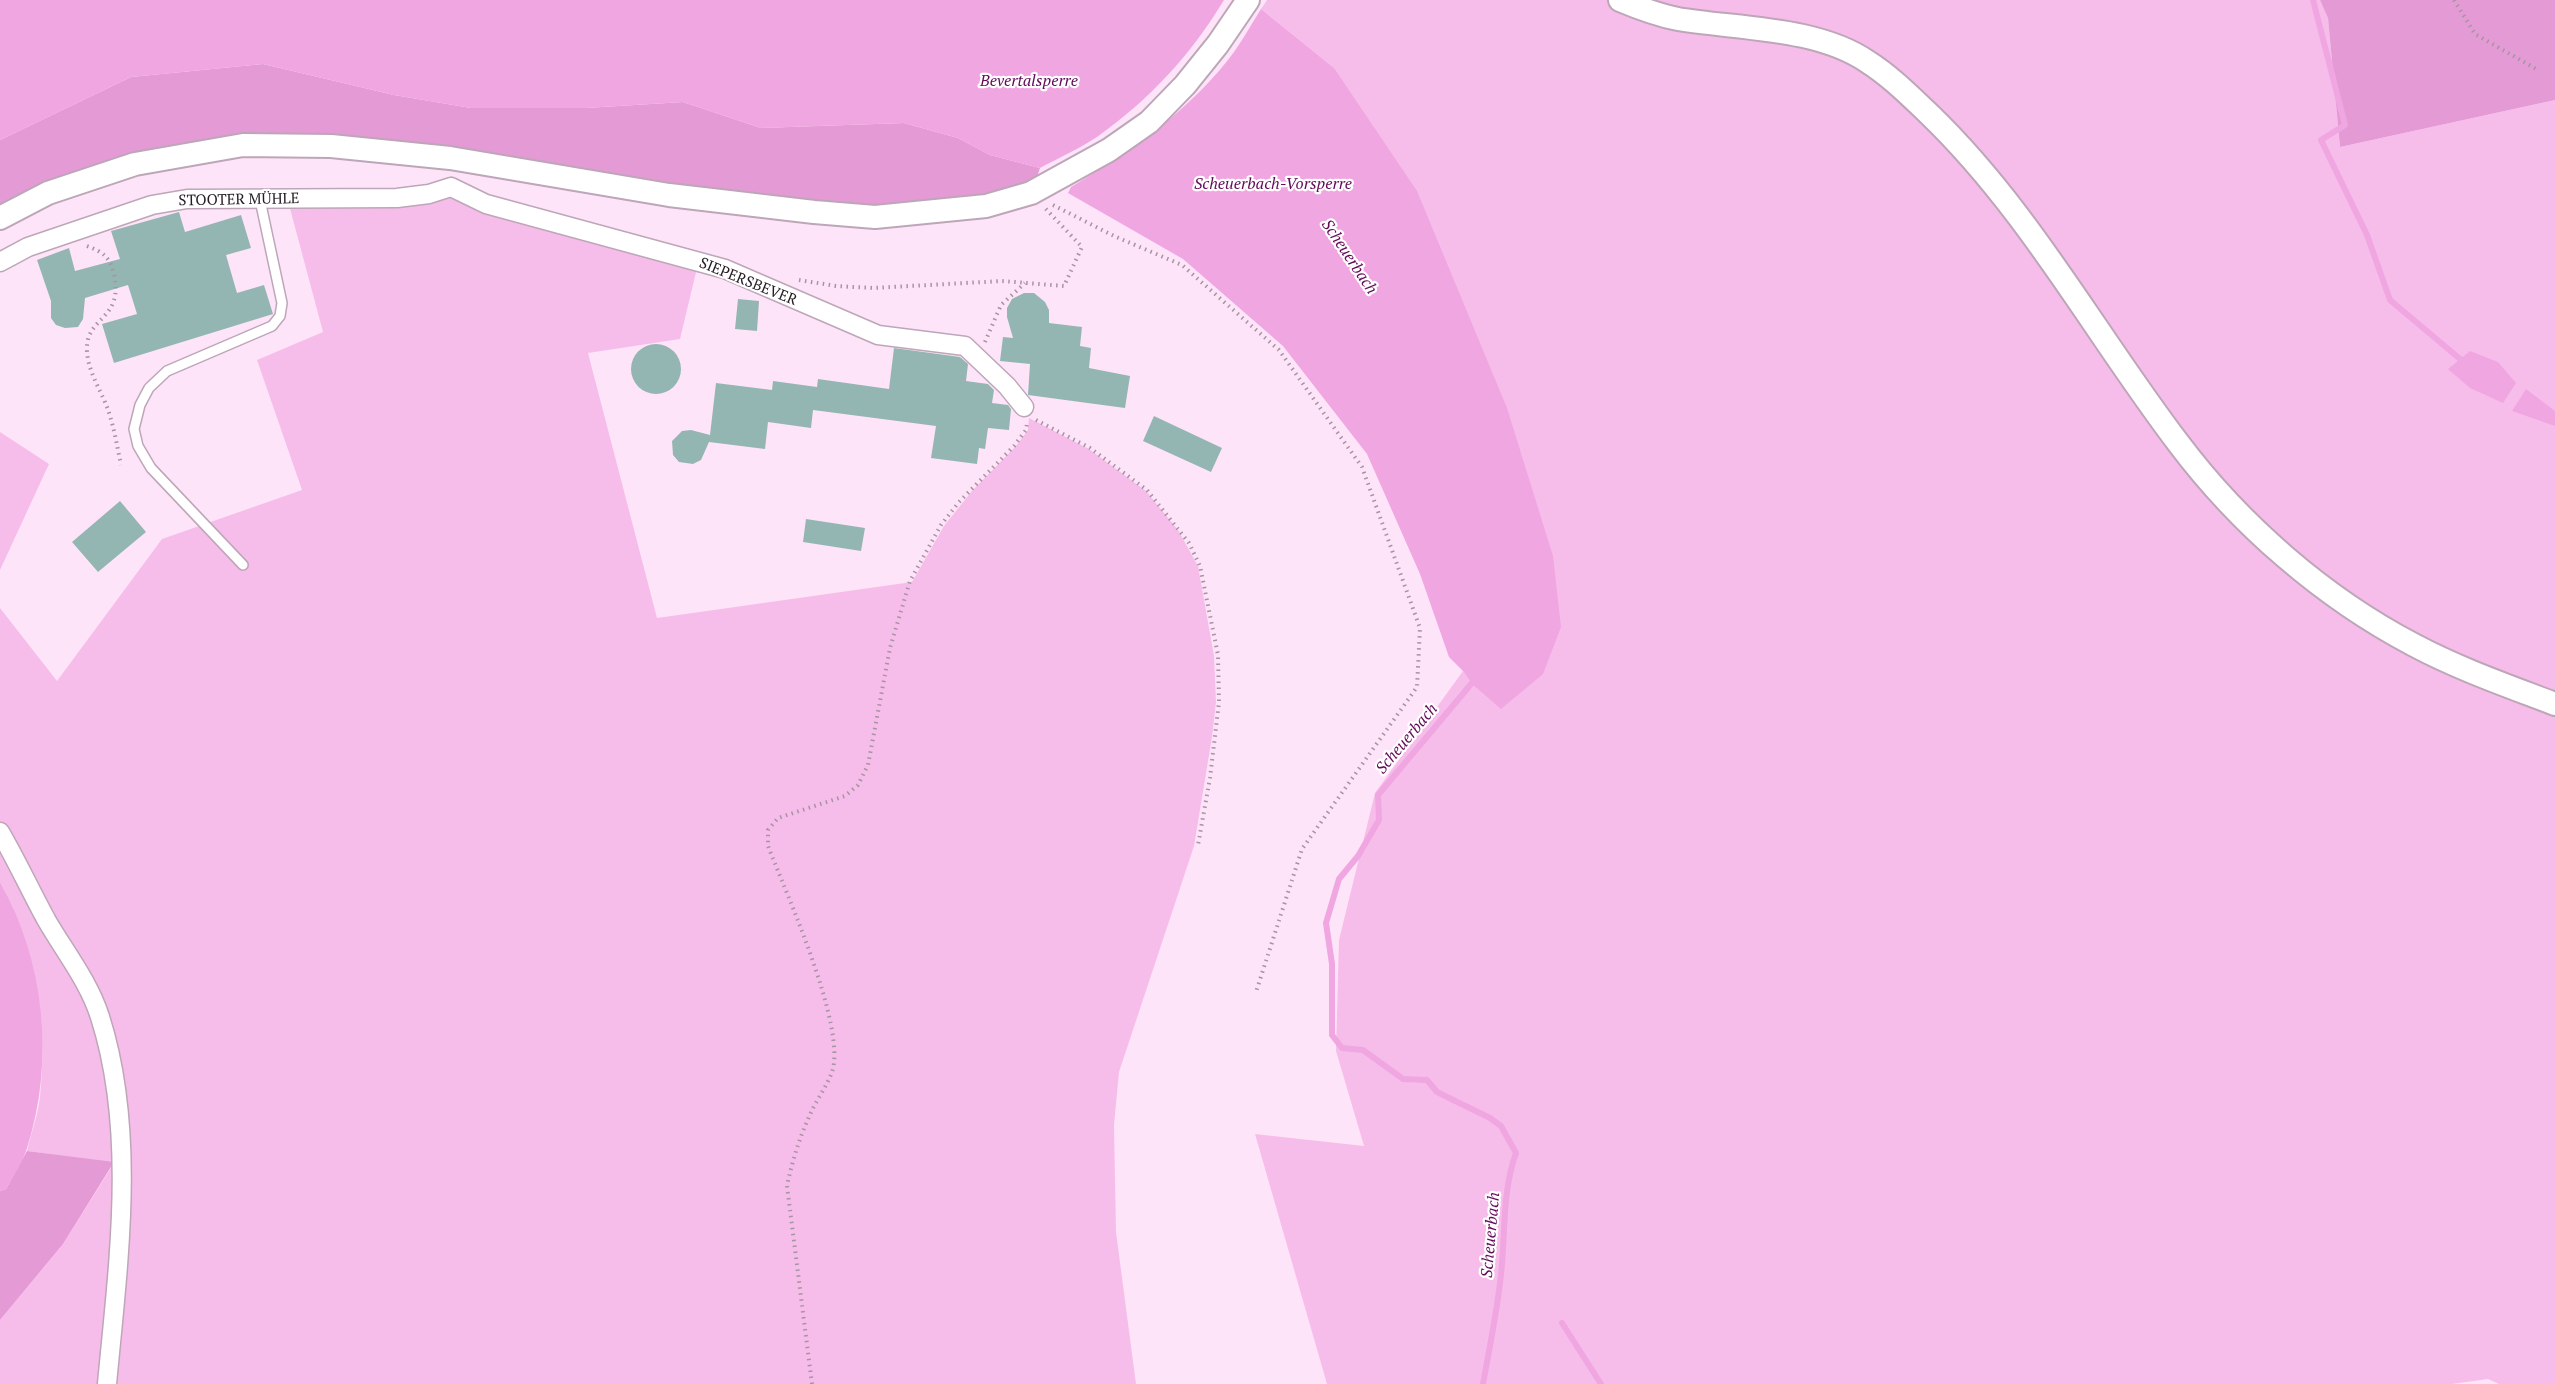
<!DOCTYPE html>
<meta charset="utf-8">
<style>
body{margin:0}
canvas{display:block;background:#fee4f8}
</style>
<canvas width="2555" height="1384"></canvas>
<script>
const context = document.querySelector('canvas').getContext('2d');
context.lineJoin = 'round';
function fillPath(path, color) {
  context.fillStyle = color;
  context.fill(path, 'evenodd');
}
function strokePath(path, color, width, dash) {
  context.strokeStyle = color;
  context.lineWidth = width;
  context.lineCap = dash ? 'butt' : 'round';
  context.setLineDash(dash || []);
  context.stroke(path);
}
function drawText(font, color, halo, rows, align = 'center') {
  context.font = font + ' "PT Serif",serif';
  context.lineWidth = 4.5;
  context.setLineDash([]);
  context.textBaseline = 'middle';
  context.strokeStyle = halo;
  context.fillStyle = color;
  for (const [text, x, y, turn = 0] of rows) {
    context.save();
    context.translate(x, y);
    context.rotate((+turn || 0) * Math.PI / 180);
    context.textAlign = isNaN(turn) ? turn : align;
    if (halo) context.strokeText(text, 0, 0);
    context.fillText(text, 0, 0);
    context.restore();
  }
}
fillPath(new Path2D(`
 M1267 0H1614L1842 52 1969 159 2126 375 2302 575 2555 710V1384H2499L2488 1379 2452 1384H1327L1255 1134 1364 1146 1336 1051 1339 940 1375 793 1463 671 1471 683 1334 68 1261 9Z
 M1628 0H2320L2328 17 2340 147 2555 100V699L2375 618 2235 503 2074 284 1866 58Z
 M451 189 698 264 680 339 588 353 657 618 912 582 944 526 972 491 1016 446 1028 430 1029 418 1089 449 1146 491 1178 530 1198 566 1214 656 1216 702 1212 737 1194 846 1119 1072 1114 1125 1116 1232 1136 1384H111L116 1189 102 1384H0V1320L63 1244 114 1163 27 1151C31 1133 38 1115 40 1097 48 1023 37 947 0 882V608L57 681 162 539 302 490 257 360 323 332 288 201Z
 M0 432 49 464 0 570Z`), '#f7bdea');
fillPath(new Path2D(`
 M2320 0H2555V100L2340 147 2328 18Z
 M263 64 394 95 471 108H586L683 102 761 128 904 123 958 138 990 155 1040 168 1034 186 983 203 876 214 242 140 0 214V140L131 77Z
 M27 1151 114 1162 63 1244 0 1320V1191L6 1189Z`), '#e49ad5');
fillPath(new Path2D(`
 M0 0H1224C1190 56 1150 99 1097 137 1079 149 1058 158 1040 168L990 155 958 138 904 123 761 128 683 102 586 108H471L394 95 263 64 131 77 0 140Z
 M1261 9 1334 68 1417 191 1507 408 1553 556 1561 627 1543 674 1501 709 1471 683 1463 671 1449 657 1420 574 1367 454 1283 346 1183 259 1068 193 1071 187C1131 151 1192 109 1234 52 1244 38 1252 23 1261 9Z
 M2470 351 2498 362 2516 383 2503 403 2470 388 2448 369Z
 M2526 389 2555 411V426L2512 411Z
 M0 882C45 960 55 1062 27 1148 23 1162 13 1176 6 1189L0 1191Z`), '#f0a6e1');
strokePath(new Path2D(`
 M2313 0 2345 125 2321 140 2367 235 2390 300 2460 359
 M1477 677 1378 795 1379 820 1358 856 1339 879 1326 923 1332 964V1035L1342 1048 1363 1050 1403 1079 1427 1080 1437 1092 1490 1118 1501 1126 1516 1153C1501 1195 1506 1240 1500 1283 1496 1317 1489 1350 1483 1384
 M1562 1323 1601 1384`), '#f0a6e1', 6);
fillPath(new Path2D(`
 M179 212 185 232 241 215 251 248 226 255 237 293 264 285 273 314 114 363 102 324 137 314 128 285 85 298 83 319 78 327 65 328 56 325 51 318V301L37 260 69 248 75 271 120 259 111 231Z
 M1024 293H1034L1045 302 1049 310V323L1082 327 1080 346 1091 348 1089 368 1130 376 1125 408 1028 395 1030 364 1000 361 1003 337 1013 338 1007 317V308L1012 299Z
 M738 299 759 301 757 331 735 329Z
 M631 369a25 25 0 1 1 50 0a25 25 0 1 1-50 0Z
 M894 348 960 357 968 364 966 381 988 384 994 390 992 403 1008 405 1011 409 1009 430 988 428 985 449 979 448 977 464 931 458 936 426 813 410 811 428 768 422 765 449 709 442 701 460 693 464 679 462 673 455 672 441 682 431 691 430 710 435 716 383 772 390 773 381 817 387 818 379 889 389Z
 M1154 416 1222 448 1211 472 1143 441Z
 M120 501 146 532 98 572 72 542Z
 M806 519 865 528 861 551 803 542Z`), '#94b6b2');
const service = new Path2D(`
 M243 565 151 468 138 446 134 429 140 405 149 388 167 371 272 326 280 316 282 303 260 200`);
const minor = new Path2D(`
 M451 187 486 204 725 269 878 335 965 346 1007 386 1024 407
 M0 262 28 247 152 205 187 199 397 198 429 194 451 187
 M0 832C17 861 31 892 47 921 65 952 89 982 100 1017 137 1133 118 1265 107 1384`);
const tertiary = new Path2D(`
 M1620 0C1639 8 1658 15 1678 19 1738 29 1817 27 1868 62 1890 76 1909 95 1928 113 2029 210 2095 334 2179 444 2240 525 2324 598 2414 645 2459 669 2508 686 2555 704
 M0 218 48 193 135 164 243 145 331 146 450 158 669 195 814 212 875 217 986 206 1031 193 1109 150 1149 122 1185 85 1218 44 1248 0`);
strokePath(service, '#bea6b9', 12);
strokePath(minor, '#bea6b9', 21);
strokePath(tertiary, '#bea6b9', 26);
strokePath(new Path2D(`
 M2454 0 2475 34 2538 70
 M1053 205 1114 236 1182 265 1279 350 1362 467 1420 628 1417 687 1302 849 1256 992
 M87 246C103 252 110 257 114 274 124 321 85 316 87 351 88 371 100 389 107 407 114 426 117 446 121 465
 M799 280 836 286 873 288 1002 281 1064 286 1082 247 1044 207
 M985 342 1001 305 1025 283
 M1036 420 1090 448 1147 490 1189 543 1200 566 1218 655 1219 702 1210 778 1198 845
 M812 1384 787 1186C792 1162 799 1139 809 1117 815 1102 826 1088 832 1072 847 1027 786 893 768 846V830L778 818 845 796 858 785 868 765 890 648 910 581 941 525 959 502 1014 446 1026 430 1027 423`), '#a794a3', 4, [1.5, 4.5]);
strokePath(service, '#fff', 9);
strokePath(minor, '#fff', 18);
strokePath(tertiary, '#fff', 22);
drawText('15px', '#251c23', '#fff', [
 ["STOOTER MÜHLE",239,200,-1],
 ["SIEPERSBEVER",748,282,22]
]);
drawText('italic 16px', '#630b59', '#fff', [
 ["Bevertalsperre",1029,81],
 ["Scheuerbach-Vorsperre",1273,184],
 ["Scheuerbach",1349,257,56],
 ["Scheuerbach",1407,739,-50],
 ["Scheuerbach",1491,1235,-85]
]);
</script>
